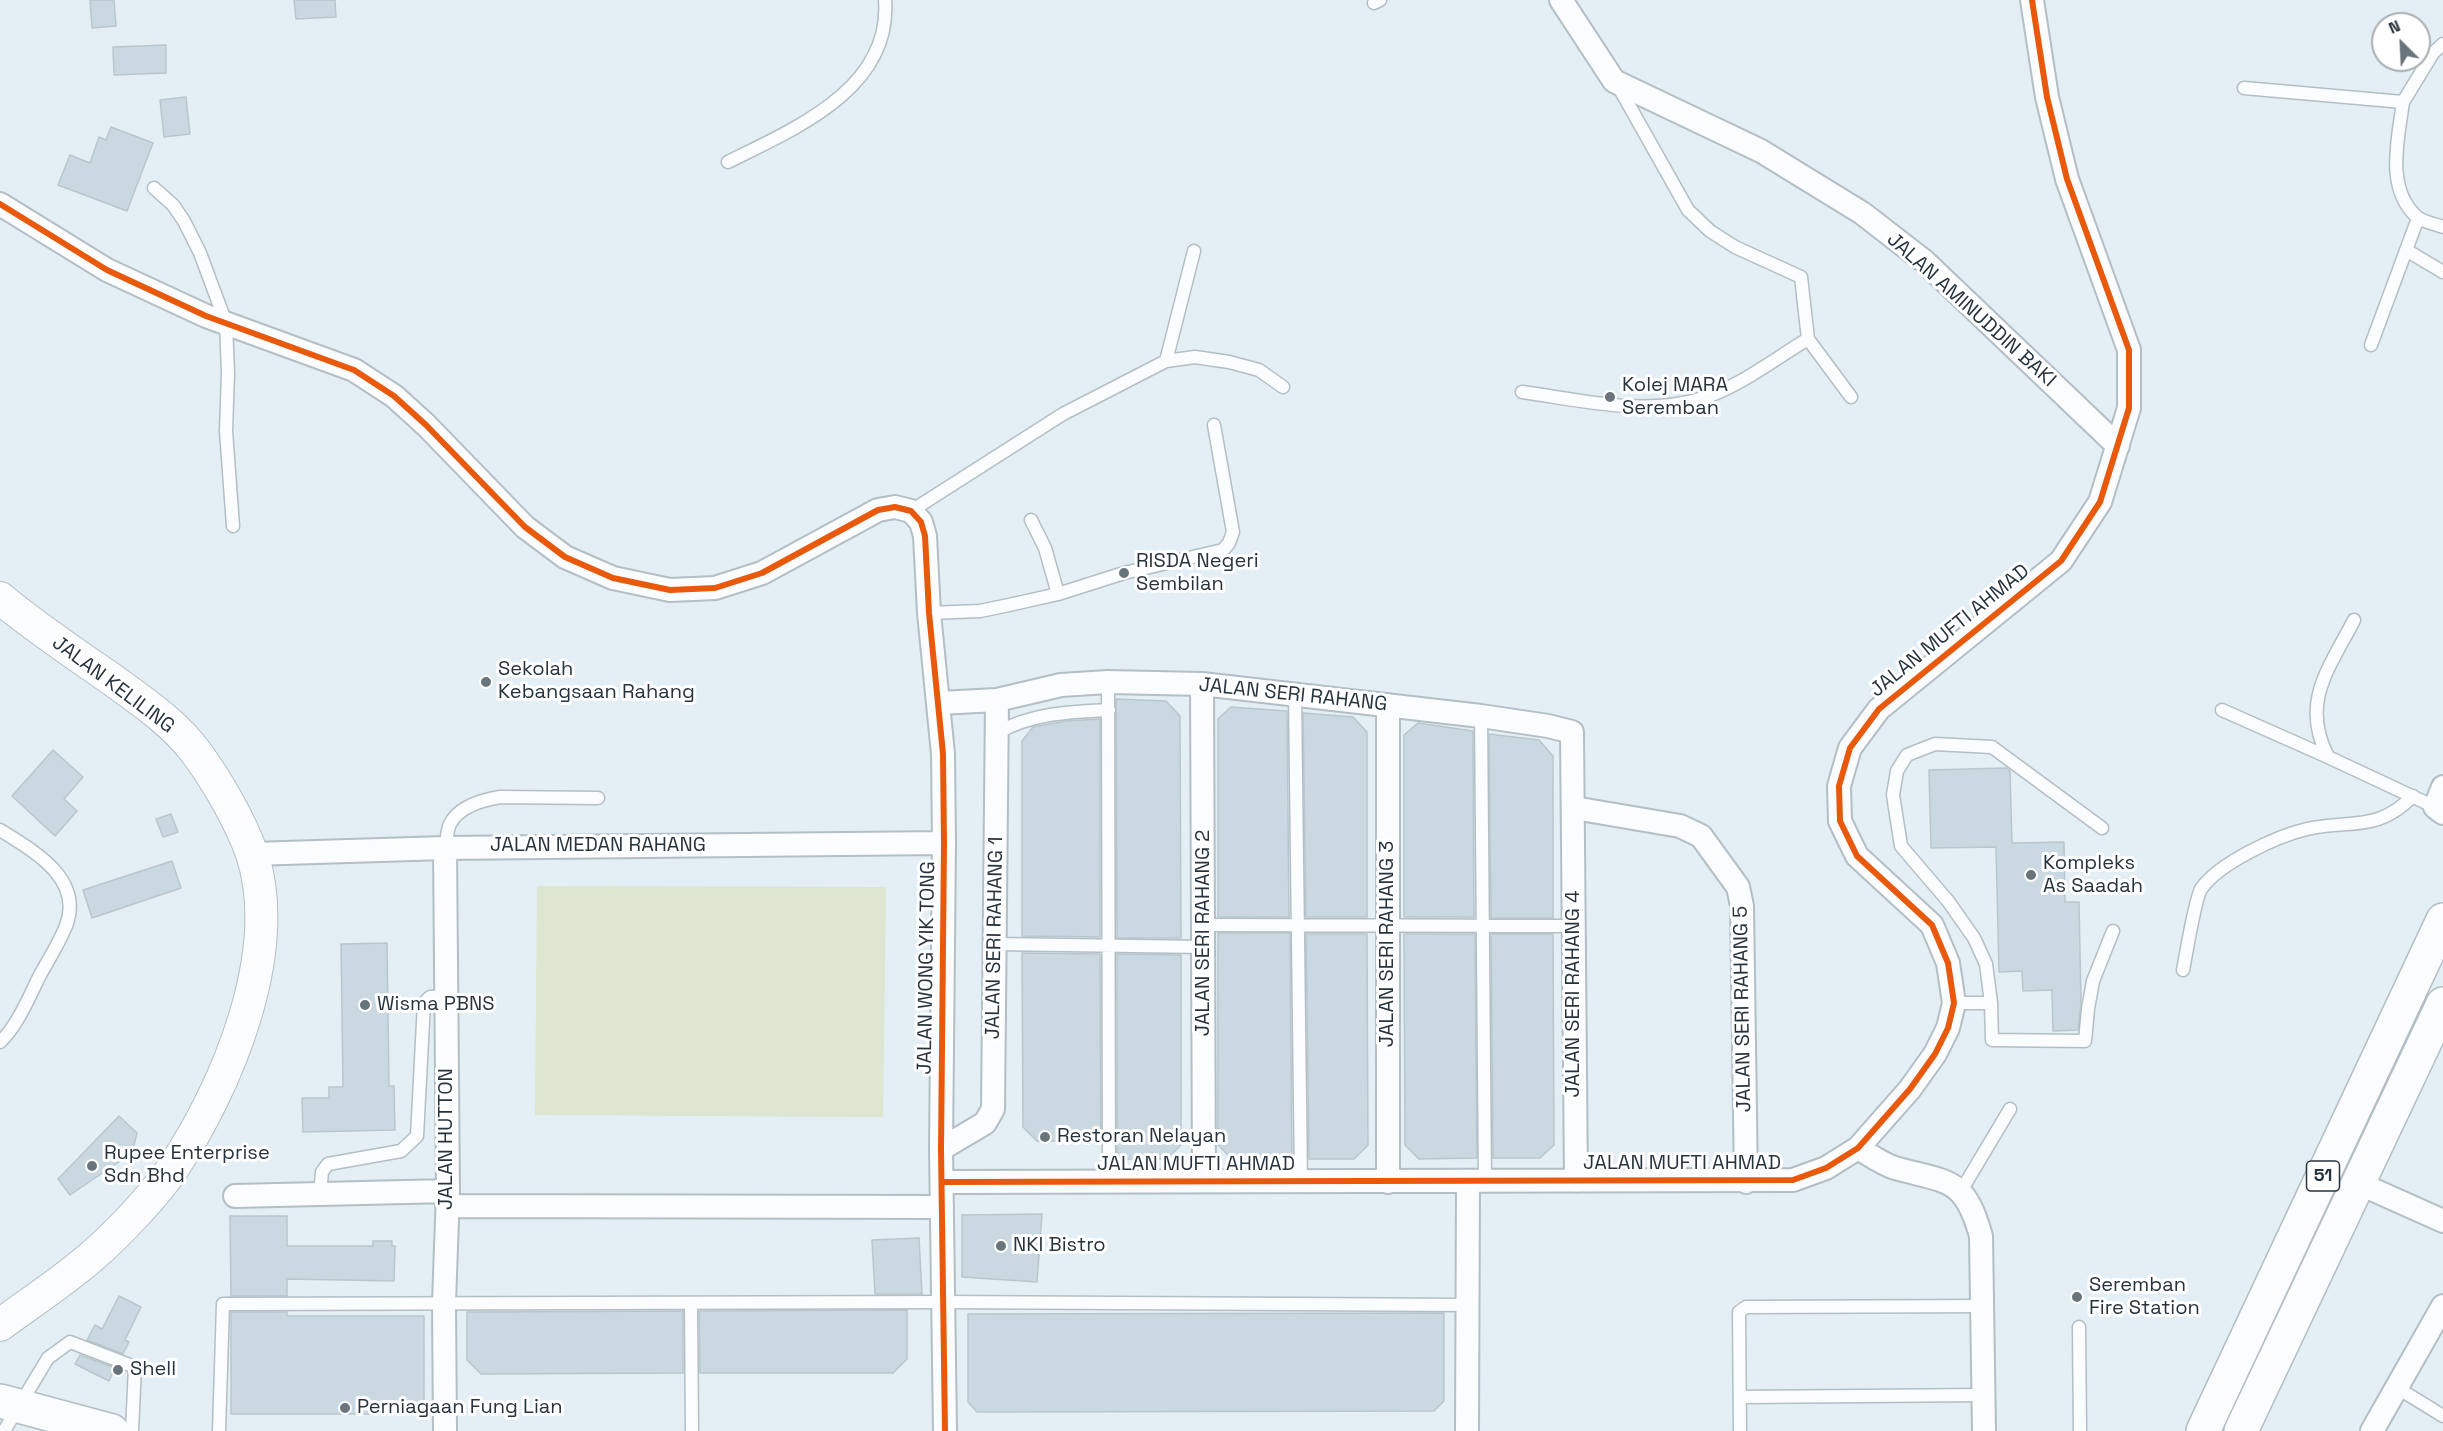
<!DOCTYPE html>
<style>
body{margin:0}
#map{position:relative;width:2443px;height:1431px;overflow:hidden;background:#e3eef5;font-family:"Space Grotesk",sans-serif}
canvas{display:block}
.north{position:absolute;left:2371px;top:12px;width:60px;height:60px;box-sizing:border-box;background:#fff;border:2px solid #a9aeb1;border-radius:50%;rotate:336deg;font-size:16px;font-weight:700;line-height:24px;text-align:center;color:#27343d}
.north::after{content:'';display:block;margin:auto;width:21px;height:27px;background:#69757d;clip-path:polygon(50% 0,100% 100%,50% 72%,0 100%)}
</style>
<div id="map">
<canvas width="2443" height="1431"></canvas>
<div class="north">N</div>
</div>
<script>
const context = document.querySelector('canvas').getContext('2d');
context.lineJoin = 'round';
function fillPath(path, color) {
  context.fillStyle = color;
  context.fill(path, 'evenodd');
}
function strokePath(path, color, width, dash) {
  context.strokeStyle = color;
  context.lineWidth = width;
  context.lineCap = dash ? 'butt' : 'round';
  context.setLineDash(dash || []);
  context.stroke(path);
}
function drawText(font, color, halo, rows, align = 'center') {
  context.font = font + ' "Space Grotesk",sans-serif';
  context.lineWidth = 6;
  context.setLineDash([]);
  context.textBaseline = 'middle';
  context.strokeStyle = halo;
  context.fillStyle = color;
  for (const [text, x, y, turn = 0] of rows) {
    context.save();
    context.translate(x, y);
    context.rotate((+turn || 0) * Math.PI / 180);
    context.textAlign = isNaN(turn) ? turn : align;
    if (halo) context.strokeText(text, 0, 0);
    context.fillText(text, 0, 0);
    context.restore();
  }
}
fillPath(new Path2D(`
 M537 886 886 887 883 1117 535 1115Z`), '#dce6d0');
const building = new Path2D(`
 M90 0H114L116 26 92 28Z
 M294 0H335L336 17 296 19Z
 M166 45V73L114 75 113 47Z
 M186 97 190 134 164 137 160 100Z
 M111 127 153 143 127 211 58 185 70 155 90 163 99 137 106 140Z
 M1116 699 1166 701 1180 716 1181 938H1117Z
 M1231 707 1287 711 1289 917H1218V719Z
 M1303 713 1353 717 1367 732V917H1306Z
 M1100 719V937L1022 936V741L1033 727 1066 721Z
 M1418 723 1473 731 1474 917H1404V735Z
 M1489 734 1539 740 1553 756V918H1491Z
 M53 750 83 777 64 799 77 811 55 836 12 796Z
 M2006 768 2010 771 2012 843 2064 842 2065 902H2079L2081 1002 2078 1030 2053 1031 2052 990 2023 991 2022 971 1999 972 1996 847 1931 848 1929 770Z
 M171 814 178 832 163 837 156 819Z
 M172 861 181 888 92 918 83 890Z
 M1218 933H1290L1292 1159H1232L1218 1145Z
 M1306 934H1367L1368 1145 1354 1159H1309Z
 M1404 934H1475L1477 1158 1419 1159 1405 1145Z
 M1491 934H1553L1554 1145 1540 1158H1493Z
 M387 943 389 1086H394L395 1130 303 1132 302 1098H329V1087H343L341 944Z
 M1022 953 1100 954 1101 1141H1037L1023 1127Z
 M1117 954 1181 955V1145L1167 1159H1117Z
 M119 1116 137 1133 132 1153 70 1195 58 1179Z
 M1042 1214 1037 1282 962 1277V1215Z
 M230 1216H287V1246H373V1241H392V1246H395L394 1281 287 1279V1296H231Z
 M919 1238 922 1294H875L872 1240Z
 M119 1296 141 1307 125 1340 129 1342 123 1354 87 1340 95 1325 102 1329Z
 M907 1310V1359L893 1373H700L699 1311Z
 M683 1311V1373L481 1374 467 1360V1312Z
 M231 1312H287V1316H424V1399L410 1414H231Z
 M1444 1313V1401L1434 1411 977 1412 968 1402V1314Z
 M80 1355 115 1368 109 1381 75 1364Z`);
fillPath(building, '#c9d8e1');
strokePath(building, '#bac6cd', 1.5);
const lane = new Path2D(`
 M1374 3 1380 0
 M1617 84 1688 210 1710 231 1735 247 1801 277 1808 339 1851 397
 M2244 88 2403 102C2398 140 2385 188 2417 217 2423 222 2435 224 2443 227
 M2403 102 2433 53 2443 44
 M728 162C794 129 892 89 885 0
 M154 188 173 205 184 221 200 253 226 323 228 373 226 431 233 526
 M2406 250 2443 272
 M2371 345 2418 218
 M1166 361 1194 251
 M1522 392C1580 400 1643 416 1700 399 1738 388 1774 359 1808 339
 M911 511 1063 414 1166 361 1195 357 1229 362 1259 370 1283 387
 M1031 520 1045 548 1058 594
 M929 613 980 611 1009 605 1058 594 1124 573 1223 550 1229 543 1233 532 1214 425
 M2354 620C2329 669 2300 702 2328 757L2435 807
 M1108 682 1109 1182
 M1295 695 1301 1182
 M2222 710 2328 757
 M1481 716 1485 1182
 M997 733C1032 713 1069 712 1109 710
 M0 830C34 851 84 879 66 926 59 943 49 959 40 975 30 995 17 1027 0 1042
 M445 848C447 840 447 830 450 824 459 806 482 800 500 797L598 798
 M1204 925 1573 926
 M995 944 1204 947
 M2183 970C2186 955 2195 899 2201 889 2219 863 2277 836 2307 829 2352 819 2376 833 2413 796
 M1954 1003H1991L1986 964 1974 938 1948 901 1901 846 1893 795 1897 771 1907 755 1935 744 1992 747 2102 828
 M1991 1003 1992 1040 2085 1041 2088 1009 2093 981 2113 931
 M1961 1191 2010 1109
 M320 1194 322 1172 328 1164 401 1151 417 1136 424 1003 430 997 447 996
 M691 1303 692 1431
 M2079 1327 2080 1431
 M2396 1387 2443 1416
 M1740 1397 1984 1395
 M4 1431 48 1358 70 1342 135 1367 132 1431
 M219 1431 223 1304 944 1302 1468 1305
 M1740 1431 1739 1312 1746 1307 1983 1306`);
const street = new Path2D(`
 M1561 0 1614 81 1761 151 1862 213 1924 261 2118 446
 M0 204 107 270 206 316 354 370 394 396 426 425 525 527 565 557 613 578 670 590 715 588 762 573 878 510 895 507 911 511 921 522 925 536 929 613 943 754 944 843 941 1149 945 1431
 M1202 684 1204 1181
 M939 703 997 700 1061 685 1108 682 1202 684 1481 716 1548 726 1572 732 1576 1181
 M2443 787 2435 807 2443 813
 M1574 808 1680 826 1701 836 1738 887 1742 906 1746 1182
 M252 854 445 848 944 843
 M1858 1148C1870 1155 1882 1164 1895 1168 1948 1183 1964 1176 1981 1236L1984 1431
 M941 1149 985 1123 993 1109 997 700
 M942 1182 1793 1180 1826 1168 1858 1148 1910 1089 1935 1054 1948 1028 1954 1003 1948 963 1932 925 1857 856 1840 821 1839 786 1850 748 1879 709 2061 561 2100 502 2129 408V350L2067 179 2047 97 2032 0
 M1388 1182V705
 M2358 1183 2443 1221
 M235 1196 448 1191
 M447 1206 942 1207
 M445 1431 444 1303 448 1191 445 848
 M1467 1431 1468 1183
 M2372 1431 2443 1306`);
const secondary = new Path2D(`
 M0 598C35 627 72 652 110 678 140 700 172 721 195 751 216 779 240 820 252 854 284 952 227 1087 173 1168 155 1195 115 1237 90 1258 62 1282 30 1303 0 1325`);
const highway = new Path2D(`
 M0 1401 112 1431
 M2203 1431 2443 920
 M2241 1431 2443 1004`);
strokePath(lane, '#b3bec5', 15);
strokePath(street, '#b3bec5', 26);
strokePath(secondary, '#b3bec5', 34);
strokePath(highway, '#b3bec5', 36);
strokePath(lane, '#fbfcfe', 12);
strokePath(street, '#fbfcfe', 22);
strokePath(secondary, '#fbfcfe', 32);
strokePath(highway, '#fbfcfe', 33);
strokePath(new Path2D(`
 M0 204 107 270 206 316 354 370 394 396 426 425 525 527 565 557 613 578 670 590 715 588 762 573 878 510 895 507 911 511 921 522 925 536 929 613 943 754 944 843 941 1149 945 1431
 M942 1182 1793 1180 1826 1168 1858 1148 1910 1089 1935 1054 1948 1028 1954 1003 1948 963 1932 925 1857 856 1840 821 1839 786 1850 748 1879 709 2061 561 2100 502 2129 408V350L2067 179 2047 97 2032 0`), '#e8590c', 6);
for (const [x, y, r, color] of [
 [1610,397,6,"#69757d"],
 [1124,573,6,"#69757d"],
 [486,682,6,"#69757d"],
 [2031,875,6,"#69757d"],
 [365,1005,6,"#69757d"],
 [1045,1137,6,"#69757d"],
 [92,1166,6,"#69757d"],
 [1001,1246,6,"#69757d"],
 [2077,1297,6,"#69757d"],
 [118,1370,6,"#69757d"],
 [345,1408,6,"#69757d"]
]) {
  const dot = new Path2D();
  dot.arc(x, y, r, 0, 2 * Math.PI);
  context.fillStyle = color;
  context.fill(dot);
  strokePath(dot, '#fff', 2);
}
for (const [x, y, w] of [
 [2323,1176,33]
]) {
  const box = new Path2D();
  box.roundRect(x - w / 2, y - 15, w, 30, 4.5);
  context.fillStyle = '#fff';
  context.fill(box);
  strokePath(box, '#27343d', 1.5);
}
drawText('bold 18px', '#27343d', null, [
 ["51",2323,1176]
]);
drawText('20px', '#27343d', '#fff', [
 ["JALAN AMINUDDIN BAKI",1971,310,42],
 ["JALAN MUFTI AHMAD",1950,631,-39],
 ["JALAN KELILING",113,685,37],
 ["JALAN SERI RAHANG",1293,695,6],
 ["JALAN MEDAN RAHANG",598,846],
 ["JALAN SERI RAHANG 2",1204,933,-90],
 ["JALAN SERI RAHANG 1",995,938,-89],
 ["JALAN SERI RAHANG 3",1388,944,-90],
 ["JALAN WONG YIK TONG",927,968,-89],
 ["JALAN SERI RAHANG 4",1574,994,-90],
 ["JALAN SERI RAHANG 5",1743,1009,-91],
 ["JALAN HUTTON",447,1139,-90],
 ["JALAN MUFTI AHMAD",1682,1164],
 ["JALAN MUFTI AHMAD",1196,1165]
]);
drawText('20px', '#27343d', '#fff', [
 ["Kolej MARA",1622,386],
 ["Seremban",1622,409],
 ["RISDA Negeri",1136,562],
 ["Sembilan",1136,585],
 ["Sekolah",498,670],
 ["Kebangsaan Rahang",498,693],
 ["Kompleks",2043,864],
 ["As Saadah",2043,887],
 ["Wisma PBNS",377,1005],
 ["Restoran Nelayan",1057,1137],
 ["Rupee Enterprise",104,1154],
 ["Sdn Bhd",104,1177],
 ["NKI Bistro",1013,1246],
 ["Seremban",2089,1286],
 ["Fire Station",2089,1309],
 ["Shell",130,1370],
 ["Perniagaan Fung Lian",357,1408]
], 'left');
</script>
